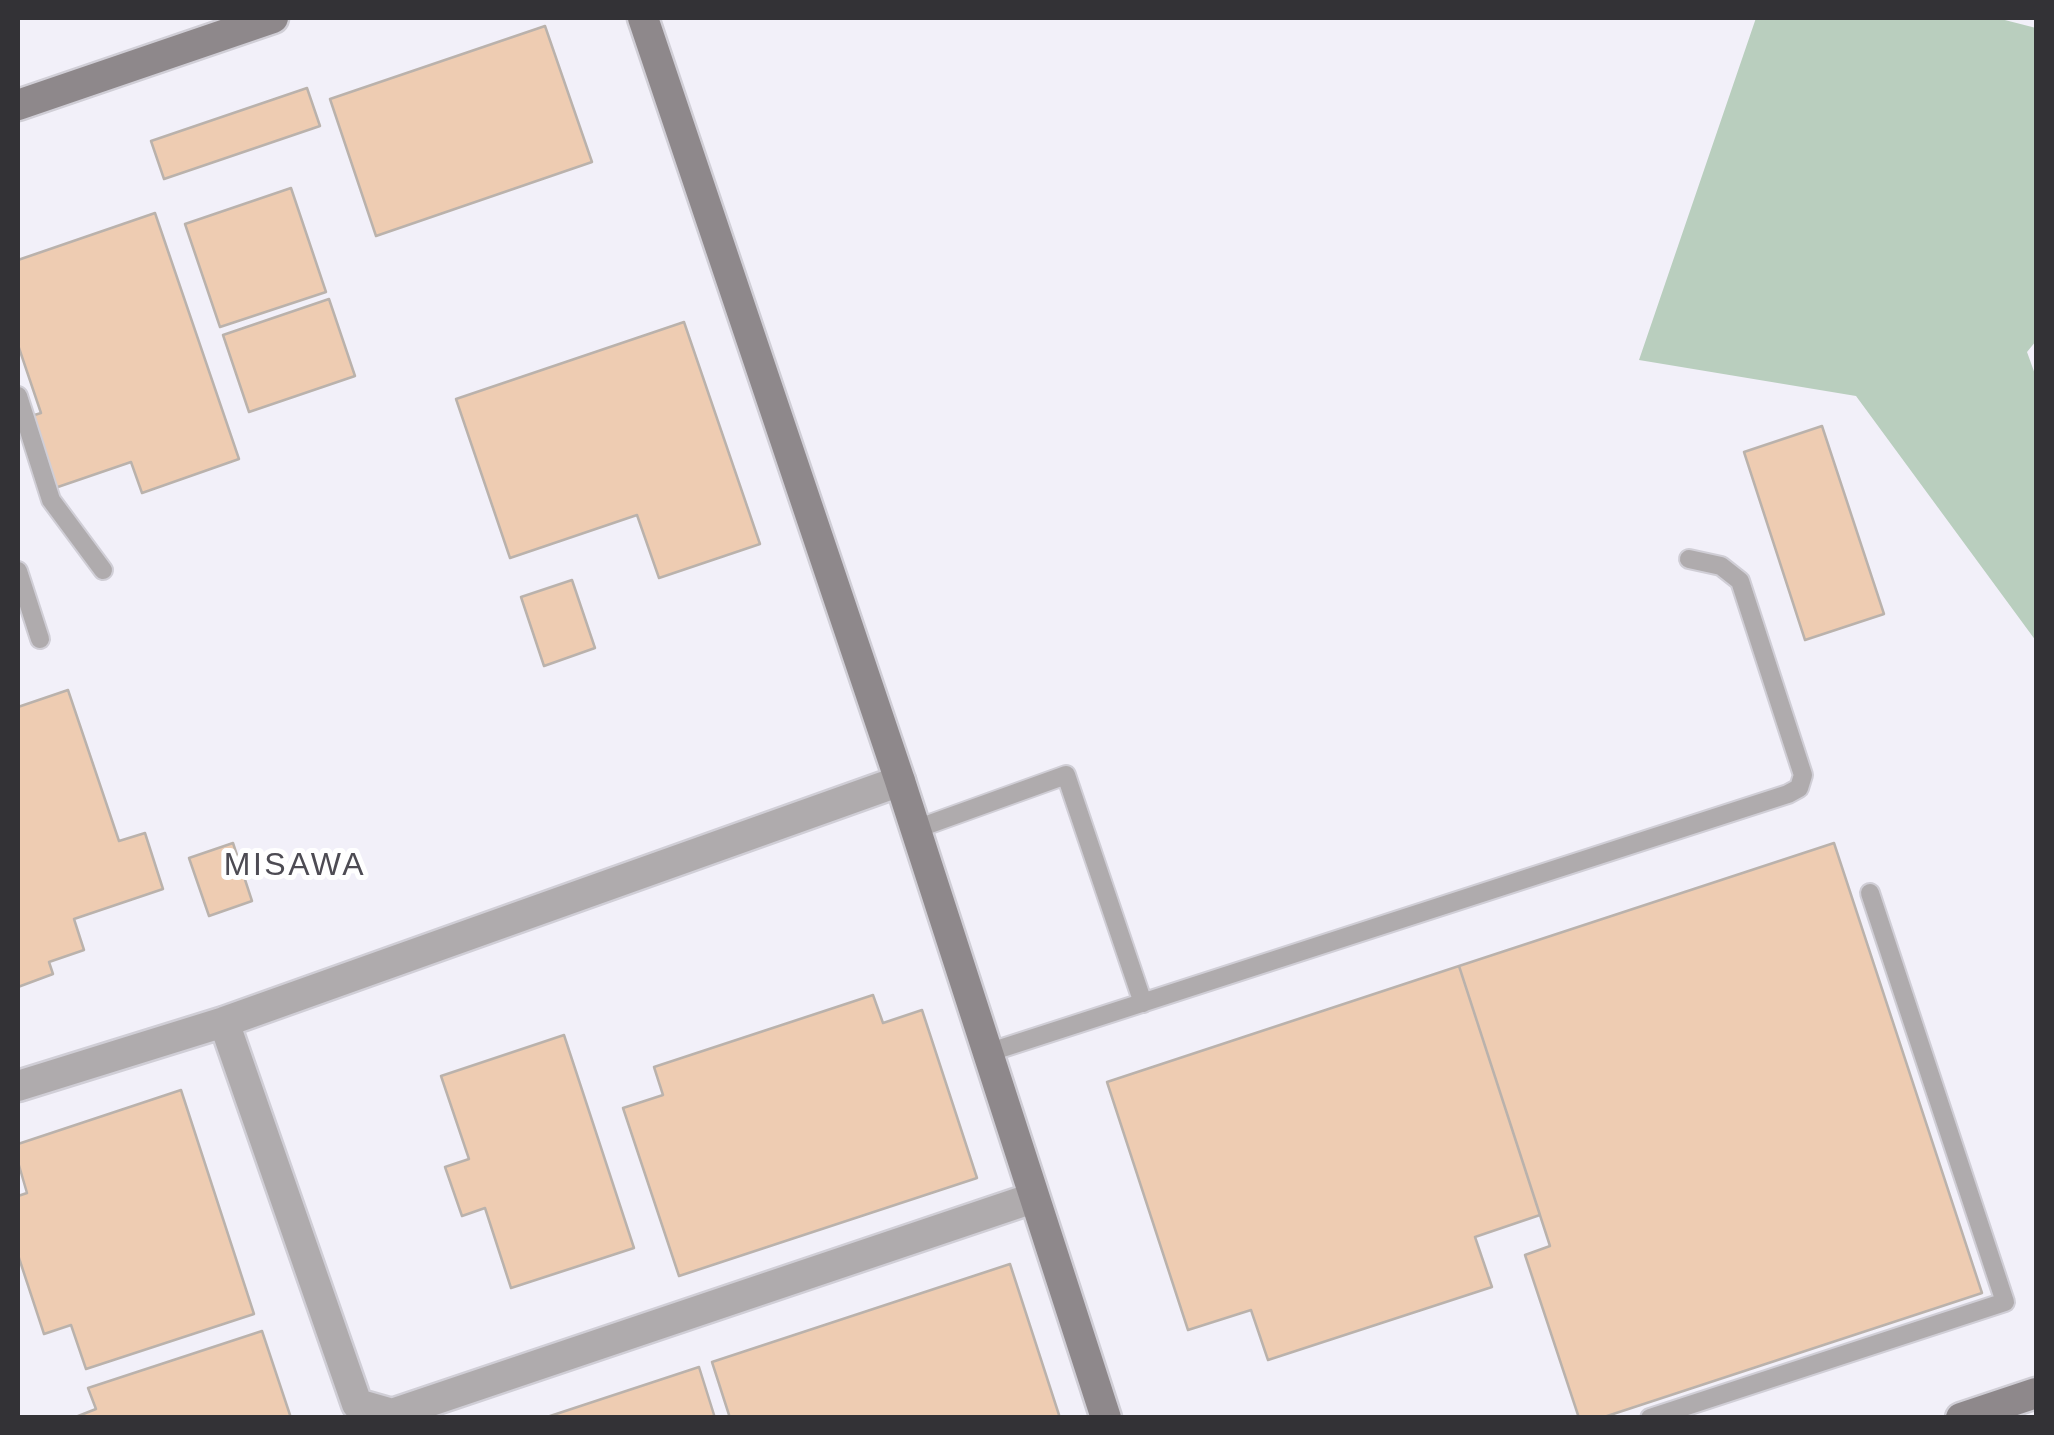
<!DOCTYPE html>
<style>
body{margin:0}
#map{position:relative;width:2054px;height:1435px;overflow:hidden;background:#f2f0f9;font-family:Helvetica,sans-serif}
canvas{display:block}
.frame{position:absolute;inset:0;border:20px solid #333236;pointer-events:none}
</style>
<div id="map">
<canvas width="2054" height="1435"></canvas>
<div class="frame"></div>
</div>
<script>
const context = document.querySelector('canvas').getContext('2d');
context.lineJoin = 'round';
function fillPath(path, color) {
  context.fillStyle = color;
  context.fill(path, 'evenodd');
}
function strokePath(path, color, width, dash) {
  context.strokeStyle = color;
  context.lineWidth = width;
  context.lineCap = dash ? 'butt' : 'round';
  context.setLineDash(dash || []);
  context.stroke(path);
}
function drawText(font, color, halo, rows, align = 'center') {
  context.font = font + ' Helvetica,sans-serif';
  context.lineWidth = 10;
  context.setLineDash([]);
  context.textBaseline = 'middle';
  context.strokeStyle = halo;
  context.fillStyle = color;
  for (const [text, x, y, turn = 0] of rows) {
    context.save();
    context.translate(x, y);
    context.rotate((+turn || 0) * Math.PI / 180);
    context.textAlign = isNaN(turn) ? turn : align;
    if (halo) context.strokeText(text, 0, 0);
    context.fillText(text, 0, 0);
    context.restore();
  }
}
fillPath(new Path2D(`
 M1756 18H1997L2036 28V341L2027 352 2036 377V641L1856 396 1639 360Z`), '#b9cebe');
const building = new Path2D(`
 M545 26 592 162 376 236 330 99Z
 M307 88 320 126 164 179 151 141Z
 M291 188 326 292 220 327 185 224Z
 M155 213 239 459 142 493 131 462 52 489 28 417 41 413 18 345V260Z
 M329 299 355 376 249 412 223 335Z
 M684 322 760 544 659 578 637 515 510 558 456 399Z
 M1822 426 1884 614 1805 640 1744 452Z
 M572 580 595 648 544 666 521 597Z
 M68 690 119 841 145 833 163 889 74 919 84 950 49 962 53 974 18 987V707Z
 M233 843 252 901 209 916 189 858Z
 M1834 843 1982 1293 1601 1418H1579L1525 1255 1550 1246 1459 966Z
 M1459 966 1540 1215 1475 1237 1492 1287 1268 1360 1251 1310 1188 1330 1107 1082Z
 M873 995 883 1023 922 1010 977 1178 679 1276 623 1108 663 1095 654 1067Z
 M564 1035 634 1248 511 1288 485 1208 462 1216 445 1167 469 1159 441 1076Z
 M181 1090 254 1314 86 1369 71 1325 44 1334 18 1255V1196L27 1193 18 1162V1144Z
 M1010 1264 1060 1418H730L712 1362Z
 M262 1331 291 1418H73L96 1409 88 1388Z
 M699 1367 715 1418H544Z`);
fillPath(building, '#eeccb2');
strokePath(building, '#bab2ac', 2.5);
const lane = new Path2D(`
 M18 396 51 500 103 570
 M18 571 40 639
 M916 829 1066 775 1143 1003
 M987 1053 1788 794 1799 788 1803 775 1740 581 1721 566 1689 559
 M1650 1418 2005 1302 1870 893`);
const street = new Path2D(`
 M224 1022 357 1404 392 1414 1033 1198
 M18 1086 224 1022 900 781`);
const secondary = new Path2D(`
 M643 18 900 781 1106 1418
 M18 105 273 18
 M1961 1418 2036 1393`);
strokePath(lane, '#d0ced6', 22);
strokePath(street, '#d0ced6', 35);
strokePath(secondary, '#d0ced6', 35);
strokePath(lane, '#afabad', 18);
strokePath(street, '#afabad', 30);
strokePath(secondary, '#8e888b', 30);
context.letterSpacing = '2.5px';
drawText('32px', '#4d4b53', '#fff', [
 ["MISAWA",295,866]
]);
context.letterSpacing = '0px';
</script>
